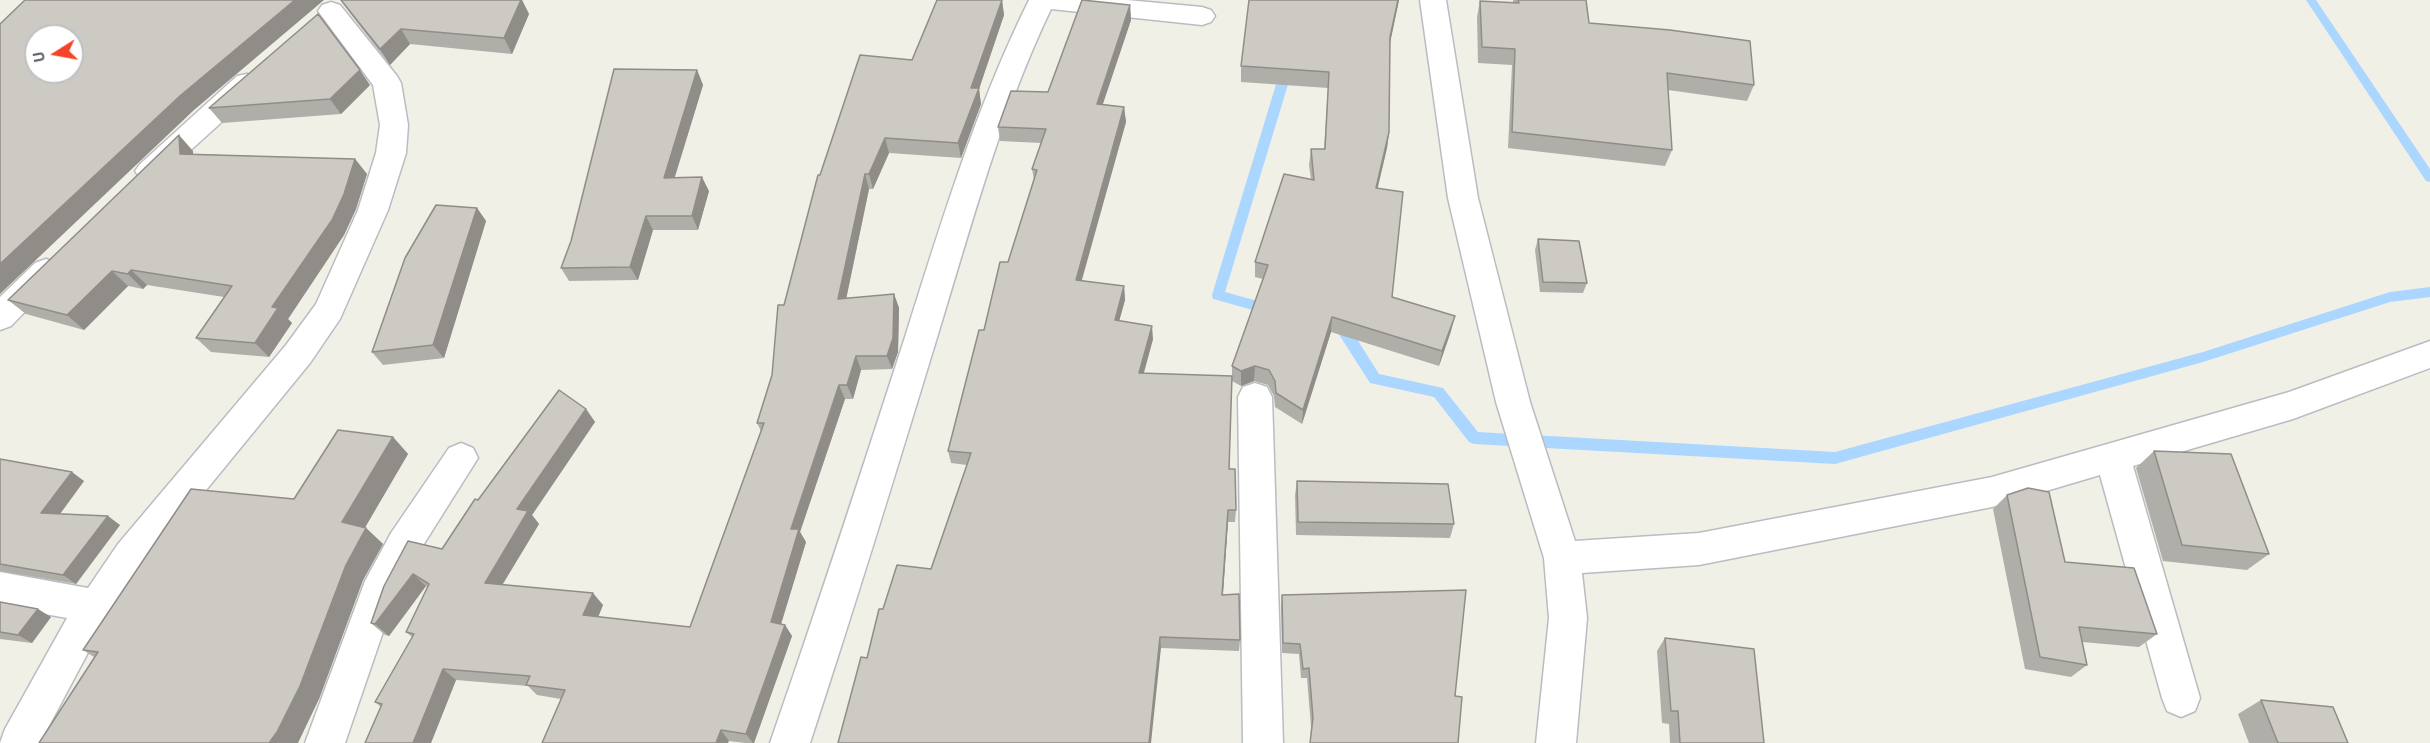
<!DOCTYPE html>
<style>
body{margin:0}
#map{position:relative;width:2430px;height:743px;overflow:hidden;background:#f1f0e7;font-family:"Titillium Web",sans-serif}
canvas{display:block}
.north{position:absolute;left:24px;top:24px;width:60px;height:60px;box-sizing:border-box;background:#fff;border:2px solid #bfc0c3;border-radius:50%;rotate:259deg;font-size:16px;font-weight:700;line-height:24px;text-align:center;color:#5e6268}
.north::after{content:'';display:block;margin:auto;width:21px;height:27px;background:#f4442a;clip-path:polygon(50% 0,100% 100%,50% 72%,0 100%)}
</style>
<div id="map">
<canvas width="2430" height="743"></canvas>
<div class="north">U</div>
</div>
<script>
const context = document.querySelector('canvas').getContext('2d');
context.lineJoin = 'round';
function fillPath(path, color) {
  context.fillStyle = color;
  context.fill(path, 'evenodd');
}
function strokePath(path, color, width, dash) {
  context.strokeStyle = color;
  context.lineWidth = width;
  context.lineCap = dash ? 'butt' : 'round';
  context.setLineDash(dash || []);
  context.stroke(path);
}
fillPath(new Path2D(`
 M2306 0H2316L2430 169V182L2426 181Z
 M1287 64 1293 68 1225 292 1276 306 1278 310 1271 315 1213 299 1212 295 1281 68Z
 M2430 287V297L2390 302 2203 362 1835 464 1474 444 1469 442 1434 397 1370 383 1338 333 1331 331 1329 327 1331 323 1336 322 1348 325 1379 374 1443 388 1478 432 1835 452 2203 352 2390 292Z`), '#aad6ff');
const street = new Path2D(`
 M1029 0H1127L1202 7 1211 10 1215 16 1211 22 1202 25 1051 9C1002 111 972 223 939 331 897 469 855 606 810 743H770C817 608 861 473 905 337 941 223 976 107 1029 0Z
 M1420 0H1446L1478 198 1530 402 1575 541 1699 533 1992 477 2289 392 2430 341V368L2293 419 2133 466 2200 698 2195 711 2181 717 2167 711 2162 698 2100 475 1992 507 1699 565 1582 573 1587 618 1576 743H1536L1549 618 1544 558 1496 402 1448 198Z
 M331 2 340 5 397 76 401 83 408 125 406 153 388 210 340 319 310 363 144 566 92 645 40 743H0L5 729 67 618 0 606V572L88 588 118 544 286 345 316 304 358 210 376 153 380 125 373 85 318 11 322 5Z
 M247 74 257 76 261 83 257 90 160 178 150 182 140 178 135 171 140 164 237 76Z
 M46 259 57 263 62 271 57 279 11 326 0 330V297L35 263Z
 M1255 383 1267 387 1272 397 1283 743H1243L1238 397 1243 387Z
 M461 443 473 448 478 458 417 555 395 597 345 743H305L365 581 391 533 449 448Z`);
strokePath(street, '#b9bcc1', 3);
fillPath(street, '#fff');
fillPath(new Path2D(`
 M341 0H522L529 14 512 54 410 44 390 65 349 12Z
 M1002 0 1004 15 979 89 981 104 961 158 889 153 873 189H869L846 299 894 294 899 308 898 352 892 369 861 370 853 399H845L800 532 806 542 781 624 785 625 792 636 754 743H745L729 741 561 699 537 695 528 686 456 680 431 743H365L381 707 375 702 412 637 406 632 428 587 426 586 389 636 385 635 371 623 384 586 442 549 478 500 586 409 595 422 532 515 539 524 503 584 603 605 598 617 690 627 761 431 757 423 772 375 784 305 820 175 912 60Z
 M1399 0 1390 42 1389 132 1387 148 1377 189 1392 297 1451 331 1439 366 1331 332 1302 424 1275 407 1274 396 1268 385 1254 381 1241 386 1232 381 1229 469 1236 510 1235 522H1228L1223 595 1240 640 1239 651 1161 648 867 658 883 609 931 569 967 465 951 463 948 451 984 330 1008 262 1034 180 1032 169 1041 143 1000 141 998 127 1048 92 1130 5 1131 20 1103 104 1124 107 1126 122 1081 281 1124 286 1125 300 1119 320 1153 339 1144 373 1232 376V366L1263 279 1255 277V262L1311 179 1309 165 1311 149H1324L1328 88 1241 82V66Z
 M1513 0H1586L1589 23 1754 85 1747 101 1668 90 1672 150 1665 166 1508 148 1512 65 1478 63 1477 17 1480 1 1513 3Z
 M697 70 703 85 675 177 709 191 698 230H653L638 280 569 281 561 268Z
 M370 85 341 114 222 123 209 108Z
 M193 151V154L355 159 367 174 356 209 344 235 288 319 292 323 269 357 211 352 196 338 224 297 147 285 143 289 128 286 84 330 26 314 8 300Z
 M477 208 486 221 444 358 383 365 372 352Z
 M1538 239 1587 283 1583 293 1540 292 1535 250Z
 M393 437 408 454 364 528H366L383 544 363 580 319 699 94 657 83 650 294 499Z
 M2154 451 2269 554 2247 570 2163 561 2136 468Z
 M0 459 84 481 60 514 120 525 76 584 0 571Z
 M1297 481 1454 524 1450 538 1296 535 1295 495Z
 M2007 495 2065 562 2157 634 2139 647 2082 642 2087 665 2071 677 2025 669 1993 509Z
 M1282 595 1455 696 1458 743H1310L1311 727 1307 678H1301L1299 654 1282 653 1281 605Z
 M0 602 51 617 32 643 0 639Z
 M1665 638 1764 743H1670L1669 724 1662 723 1657 651Z
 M2261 700 2348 743H2249L2238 714Z`), '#b0aea9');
fillPath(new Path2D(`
 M295 0H324L194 110 0 294V264L181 95Z
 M521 0H522L529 14 512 54 504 38Z
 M1002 0 1004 15 979 89 981 104 961 158 958 143 971 88Z
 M1398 0H1399L1388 53 1390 37Z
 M1130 5 1131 20 1098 118 1097 104Z
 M401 29 410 44 390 65 380 49Z
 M360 70 370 85 341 114 330 99Z
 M697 70 703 85 670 192 664 178Z
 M1124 107 1126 122 1078 294 1076 280Z
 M1389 132 1387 148 1374 204 1376 188Z
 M179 135 193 151 194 169 180 154Z
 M885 138 889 153 873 189 869 174Z
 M355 159 367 174 356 209 344 235 288 319 292 323 269 357 255 343 272 307Z
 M865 174 869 189 843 314 838 299Z
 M702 177 709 191 698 230 692 216Z
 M477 208 486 221 444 358 433 345Z
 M646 216 653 230 638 280 630 267Z
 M131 270 147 285 143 289 128 274Z
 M112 271 128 286 84 330 67 315Z
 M1124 286 1125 300 1116 333 1115 320Z
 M894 294 899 308 898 352 892 369 887 356Z
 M1455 316 1451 331 1439 366 1442 351Z
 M1332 317 1331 332 1302 424 1303 410Z
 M1152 326 1153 339 1140 386 1139 373Z
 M856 356 861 370 853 399 847 385Z
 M1255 366 1254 381 1241 386V371Z
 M839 385 845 399 800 532 806 542 778 634 771 622 791 529Z
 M586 409 595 422 532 515 539 524 496 595 485 583 517 509Z
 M393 437 408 454 359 538 342 522Z
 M72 472 84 481 54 522 41 513Z
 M1228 510V522L1222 606V595Z
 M108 516 120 525 76 584 63 575Z
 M366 528 383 544 363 580 319 699 298 743H269L346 565Z
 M413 574 426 586 389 636 375 624Z
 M593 593 603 605 594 627 583 615Z
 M38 609 51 617 32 643 18 635Z
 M785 625 792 636 754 743H753L746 734Z
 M1160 637 1161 648 1151 743H1149Z
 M443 669 456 680 431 743H413Z
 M721 730 729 741 728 743H716Z`), '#908d89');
const building = new Path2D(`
 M25 0H295L181 95 0 264V24ZM36 36H72V72H36Z
 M341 0H521L504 38 401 29 380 49Z
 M937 0H1002L971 88H979L958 143 885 138 869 174H865L838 299 894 294 893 338 887 356H856L847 385H839L791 529H799L771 622 785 625 746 734 721 730 716 743H542L565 690 526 685 530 676 443 669 413 743H365L382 704 375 702 414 634 406 632 429 584 413 574 375 624 371 623 384 586 408 541 442 549 475 499 478 500 559 390 586 409 517 509 528 511 485 583 593 593 583 615 690 627 764 423H757L772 375 778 305H784L818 175H820L860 55 912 60Z
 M1082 0 1130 5 1097 104 1124 107 1076 280 1124 286 1115 320 1152 326 1139 373 1232 376 1229 469H1235L1236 510H1228L1222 595 1239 594 1240 640 1160 637 1149 743H838L861 657 867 658 879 609H883L897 565 931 569 971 453 948 451 979 330H984L1000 262H1008L1037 170 1032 169 1046 129 998 127 1011 91 1048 92Z
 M1249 0H1398L1390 37 1389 132 1376 188 1403 192 1392 297 1455 316 1442 351 1332 317 1303 410 1276 393 1275 381 1269 370 1255 366 1241 371 1232 366 1268 265 1255 262 1284 174 1314 180 1311 149H1325L1329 72 1241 66Z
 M1518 0H1586L1589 23 1670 30 1750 41 1754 85 1667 73 1672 150 1512 132 1515 49 1482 47 1480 1 1519 3Z
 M318 14 360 70 330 99 209 108Z
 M614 69 697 70 664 178 702 177 692 216H646L630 267 561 268 571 241Z
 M179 135 180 154 355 159 344 194 332 220 272 307 278 308 255 343 196 338 232 286 131 270 128 274 112 271 67 315 8 300Z
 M436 205 477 208 433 345 372 352 405 258Z
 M1538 239 1579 241 1587 283 1543 282Z
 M338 430 393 437 342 522 366 528 346 565 300 686 277 732 269 743H39L98 652 83 650 191 489 294 499Z
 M2154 451 2231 454 2269 554 2182 545Z
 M0 459 72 472 41 513 108 516 63 575 0 564Z
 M1297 481 1448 484 1454 524 1298 522Z
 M2028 488 2049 492 2065 562 2134 568 2157 634 2079 627 2087 665 2040 657 2007 495Z
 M1466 590 1455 696 1462 697 1458 743H1310L1313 718 1309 668 1303 669 1300 644 1283 643 1282 595Z
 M0 602 38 609 18 635 0 632Z
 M1665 638 1754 649 1764 743H1680L1678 711H1671Z
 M2261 700 2333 707 2348 743H2278Z`);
fillPath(building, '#cdcac4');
strokePath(building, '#908d89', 1.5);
</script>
